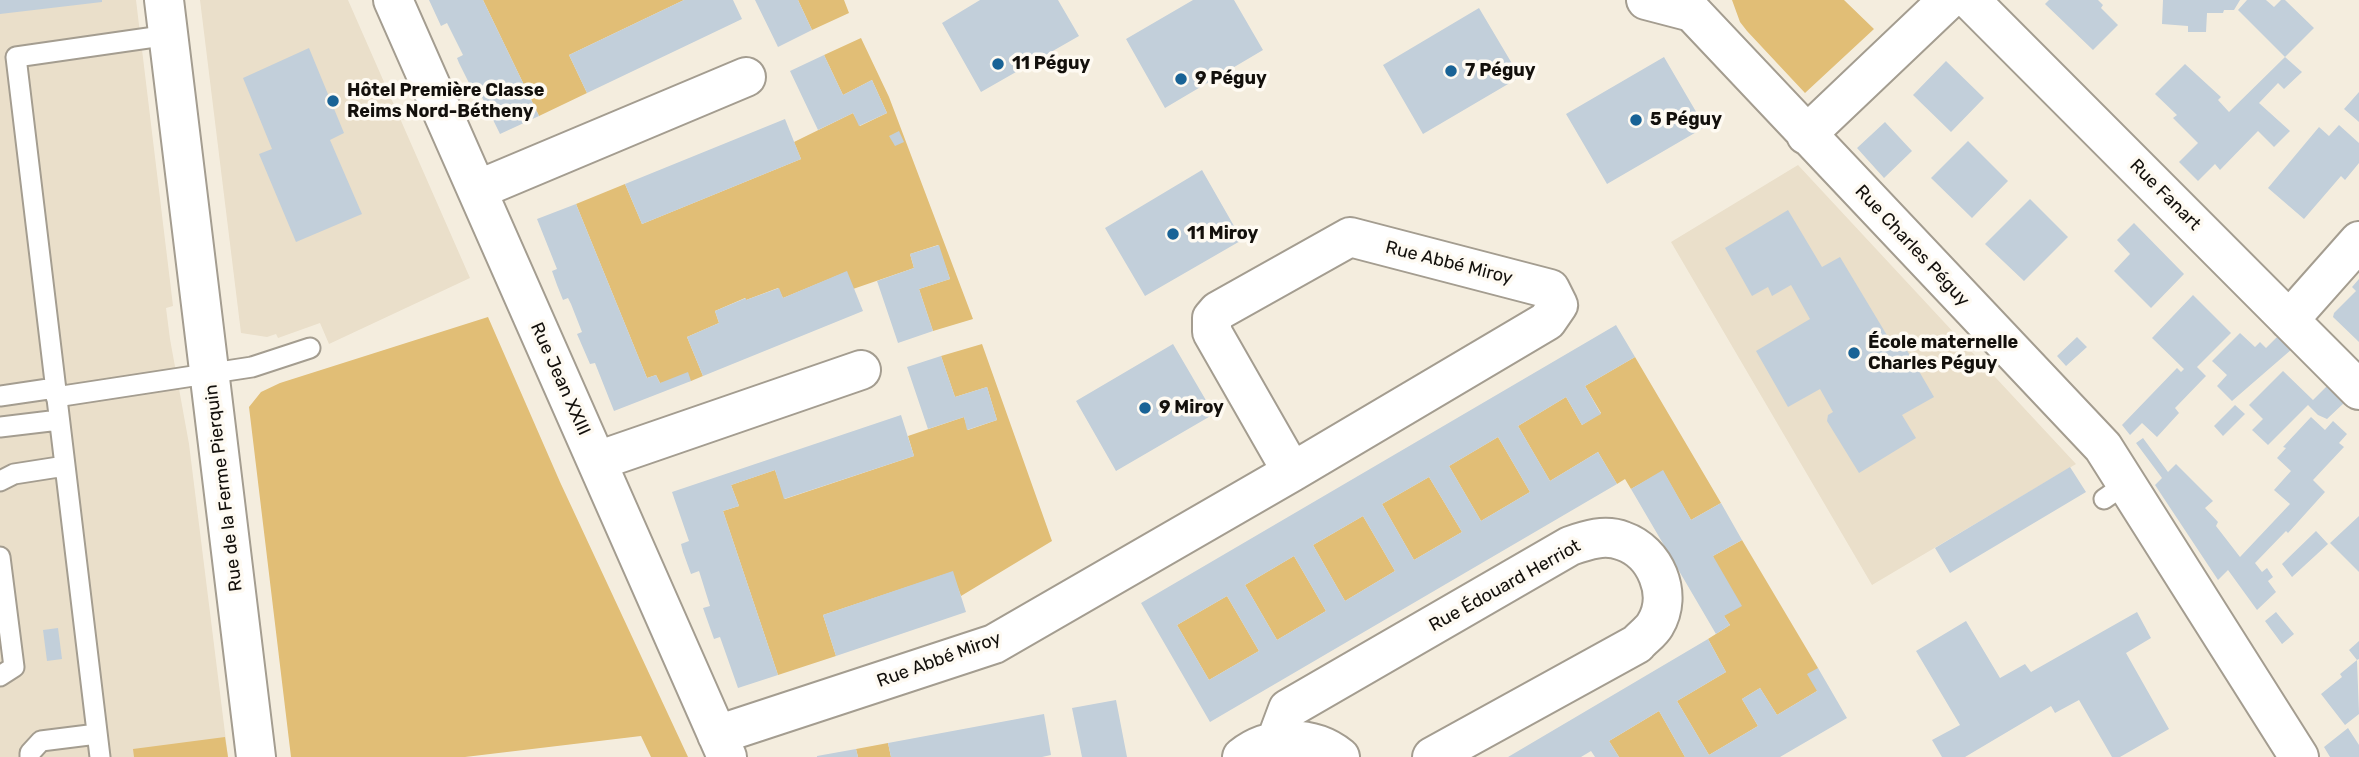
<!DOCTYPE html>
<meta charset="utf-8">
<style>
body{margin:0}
canvas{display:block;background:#f4edde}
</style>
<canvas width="2359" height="757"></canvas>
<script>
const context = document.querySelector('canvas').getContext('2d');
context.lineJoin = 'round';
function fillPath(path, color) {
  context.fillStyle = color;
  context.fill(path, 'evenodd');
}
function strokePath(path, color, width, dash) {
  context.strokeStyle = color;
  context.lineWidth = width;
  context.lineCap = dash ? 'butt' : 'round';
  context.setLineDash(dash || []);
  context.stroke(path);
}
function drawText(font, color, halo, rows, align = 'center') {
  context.font = font + ' Rubik,sans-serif';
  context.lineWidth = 7;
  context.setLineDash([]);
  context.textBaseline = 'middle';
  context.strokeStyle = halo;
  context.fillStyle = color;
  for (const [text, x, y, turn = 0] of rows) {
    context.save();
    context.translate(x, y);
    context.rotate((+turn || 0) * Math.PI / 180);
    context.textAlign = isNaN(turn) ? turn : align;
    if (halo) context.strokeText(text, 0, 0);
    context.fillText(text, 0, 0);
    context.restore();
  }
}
fillPath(new Path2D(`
 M0 0H136L173 306 166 308 170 339 189 444 228 757H0Z
 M200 0H348L470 278 329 344 320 323 278 338 276 334 267 337 241 333Z
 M1798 165 2076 464 1872 585 1671 242Z`), '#eadfca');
fillPath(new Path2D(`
 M483 0H684L569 55 587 93 539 116Z
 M798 0H844L849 13 812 30Z
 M1732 0H1844L1874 29 1805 93 1747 31 1740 22Z
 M861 38 889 97 973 319 933 331 919 289 950 279 938 245 910 254 914 268 853 289 846 272 783 298 778 288 746 300 745 298 715 311 719 323 687 337 703 376 691 381 660 383 656 375 647 378 576 204 625 184 642 224 801 159 794 142 853 113 860 126 887 113 872 80 843 95 824 55Z
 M488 317 560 482 688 757H651L641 736 465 757H291L249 407 261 392 280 383Z
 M982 344 1052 541 961 596 952 572 823 615 836 656 778 675 723 511 739 506 731 485 775 470 785 499 914 456 908 436 964 417 968 430 997 420 987 387 955 397 941 356Z
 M1635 357 1721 503 1691 520 1663 471 1631 489 1625 479 1617 484 1598 452 1550 481 1518 426 1566 397 1582 425 1601 413 1585 386Z
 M1498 437 1530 492 1481 521 1449 466Z
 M1429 477 1462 532 1414 560 1382 504Z
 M1363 516 1395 571 1345 601 1313 545Z
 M1742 540 1818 668 1817 691 1777 715 1760 688 1742 699 1758 726 1709 755 1677 701 1726 672 1708 639 1730 625 1724 616 1713 556Z
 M1294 556 1326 611 1277 640 1245 585Z
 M1227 596 1259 651 1209 680 1177 625Z
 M1659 711 1685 757H1619L1609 741Z
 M225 737 228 757H134L133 749Z
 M888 743 891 757H858L856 749Z`), '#e1be76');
fillPath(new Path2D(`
 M0 0H102V2L0 14Z
 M429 0H483L539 116 500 134 476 85 471 87 459 63 457 58 463 55 447 23 441 26Z
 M684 0H733L742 19 587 93 569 55Z
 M755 0H798L812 30 778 47Z
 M980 0H1058L1079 36 981 92 942 23Z
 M1193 0H1234L1263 50 1165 108 1126 39Z
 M2049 0H2098L2103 5 2101 8 2118 25 2093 50 2045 4Z
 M2163 0H2240L2234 10H2224L2223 13H2207L2206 32H2188V26L2162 24Z
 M2247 0H2266L2274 7 2281 0H2285L2314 28 2285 57 2238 10Z
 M1479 8 1520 77 1423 134 1383 65Z
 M309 48 344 133 330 140 362 214 296 242 259 154 272 149 243 78Z
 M824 55 843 95 872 80 887 113 859 126 853 113 818 130 790 71Z
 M1664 57 1705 127 1607 184 1566 114Z
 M2285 57 2302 72 2284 89 2278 83 2259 103 2290 131 2274 147 2258 131 2220 170 2215 164 2198 181 2179 162 2198 143 2173 118 2177 115 2155 94 2185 64 2221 97 2218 100 2229 112Z
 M1946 61 1984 98 1951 132 1913 95Z
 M2359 92V122L2344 109Z
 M785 119 801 159 642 224 625 184Z
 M1885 122 1912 151 1884 178 1857 148Z
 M2339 125 2359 143V163L2345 180 2341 176 2304 219 2268 188 2319 127 2329 136Z
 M899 131 904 142 895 146 889 136Z
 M1968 141 2008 181 1972 218 1931 178Z
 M1202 170 1242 240 1145 296 1105 228Z
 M2030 199 2068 237 2024 281 1985 244Z
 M576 204 647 378 656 375 660 383 688 372 691 381 614 411 595 363 590 364 577 334 582 332 571 304 568 298 563 300 557 285 552 271 557 269 537 219Z
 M1788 210 1822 267 1840 257 1897 352 1905 347 1934 397 1902 415 1916 438 1859 473 1827 421 1828 415 1833 412 1820 389 1788 407 1756 351 1810 319 1791 285 1772 296 1768 287 1752 296 1725 248Z
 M2134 223 2184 274 2151 308 2114 271 2130 254 2117 240Z
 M939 245 950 279 919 289 933 331 898 343 877 281 914 268 910 254Z
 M847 271 863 311 703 376 687 337 719 323 715 311 746 298V300L779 288 783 298Z
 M2359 279V342L2333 317 2334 313 2356 291 2352 287Z
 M2193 295 2231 333 2197 367 2206 376 2175 408 2179 413 2157 437 2142 423 2130 435 2122 425 2177 368 2181 372 2184 369 2152 338Z
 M1616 325 1635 357 1585 386 1601 414 1582 425 1566 397 1518 426 1550 481 1598 452 1617 484 1210 722 1141 603ZM1498 437 1530 492 1481 521 1449 466ZM1429 477 1462 532 1414 560 1382 504ZM1363 516 1395 571 1345 601 1313 545ZM1294 556 1326 611 1277 640 1245 585ZM1227 596 1259 651 1209 680 1177 625Z
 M2240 333 2255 347 2260 342 2266 348 2278 336 2292 349 2232 401 2217 386 2227 375 2212 361Z
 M2077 337 2087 347 2066 366 2057 356Z
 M1173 344 1214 414 1116 471 1076 401Z
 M941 356 955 397 987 387 997 420 967 430 964 417 928 429 907 367Z
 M2283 371 2313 400 2328 385 2345 402 2327 419 2318 415 2308 405 2268 445 2252 430 2263 419 2249 405Z
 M2235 405 2245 414 2223 436 2214 426Z
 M901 415 914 456 784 499 775 470 731 485 739 506 723 511 778 675 738 688 720 637 714 639 703 608 710 606 699 571 691 574 683 552 681 544 689 541 672 492Z
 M2311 417 2325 430 2333 421 2347 434 2339 443 2344 447 2313 480 2325 492 2288 533 2286 531 2255 563 2262 572 2267 568 2273 577 2268 581 2276 592 2257 610 2228 570 2218 580 2155 485 2162 478 2136 443 2143 438 2168 472 2176 464 2213 501 2205 508 2218 522 2216 526 2240 557 2290 504 2274 490 2291 471 2277 458 2286 448 2283 447Z
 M2070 467 2086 492 1950 573 1935 548Z
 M1663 470 1691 520 1721 503 1742 540 1713 556 1742 606 1724 616 1730 625 1716 634 1631 489Z
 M2359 516V572L2330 543Z
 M2316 531 2328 544 2292 577 2282 564Z
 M953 571 966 612 836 656 823 615Z
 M2137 612 2151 638 2126 653 2169 729 2120 757H2112L2079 700 2055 713 2051 706 1965 757H1942L1932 740 1960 725 1916 651 1966 621 2000 678 2025 664 2031 672Z
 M2276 612 2294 634 2282 644 2265 621Z
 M58 628 62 659 47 661 43 630Z
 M1708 639 1726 672 1677 701 1709 755 1758 726 1742 699 1760 688 1777 715 1817 691 1807 674 1818 668 1847 718 1780 757H1685L1659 711 1609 741 1619 757H1595L1591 751 1581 757H1508Z
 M2359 641V659L2357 660 2349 650Z
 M2357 660 2359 714 2345 725 2321 694 2342 677 2340 674Z
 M1116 700 1127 757H1082L1072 708Z
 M1044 714 1051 755 1042 757H891L888 743Z
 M2348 728 2359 745V757H2330L2324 747Z
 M856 749 858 757H817V756Z`), '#c2cfda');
const lane = new Path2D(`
 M0 396 55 388
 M56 397 252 367 310 348
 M0 427 59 420
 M0 481 14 474 65 466
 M2104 499 2127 483
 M0 557 14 667 0 676
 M30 757V753L41 741 97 734
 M100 757 16 57 169 35`);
const street = new Path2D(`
 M164 0 256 757
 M393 0 727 757
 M1646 0 1692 12 2103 447 2299 757
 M1970 0 2359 390
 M1806 135 1948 0
 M477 190 746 77
 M2289 320 2359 241
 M597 461 861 370
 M717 735 994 644 1292 472 1547 321 1558 305 1550 289 1350 237 1218 311 1212 318V332L1292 472
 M1276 741 1288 709 1570 546C1587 540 1605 534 1623 541 1655 552 1674 594 1655 625 1651 632 1642 638 1637 644L1432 757
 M1242 757C1269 735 1313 735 1340 757`);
strokePath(lane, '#a49d90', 23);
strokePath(street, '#a49d90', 42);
strokePath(lane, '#fff', 19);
strokePath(street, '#fff', 38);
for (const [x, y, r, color] of [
 [998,64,7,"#196396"],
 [1451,71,7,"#196396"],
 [1181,79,7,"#196396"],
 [333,101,7,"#196396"],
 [1636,120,7,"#196396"],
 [1173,234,7,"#196396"],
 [1854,353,7,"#196396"],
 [1145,408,7,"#196396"]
]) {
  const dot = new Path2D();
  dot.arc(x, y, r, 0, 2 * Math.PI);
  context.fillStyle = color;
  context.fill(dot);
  strokePath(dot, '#fefaf2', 2.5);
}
drawText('bold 18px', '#13100c', '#fefaf2', [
 ["11 Péguy",1012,64],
 ["7 Péguy",1465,71],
 ["9 Péguy",1195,79],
 ["Hôtel Première Classe",347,91],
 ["Reims Nord-Bétheny",347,112],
 ["5 Péguy",1650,120],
 ["11 Miroy",1187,234],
 ["École maternelle",1868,343],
 ["Charles Péguy",1868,364],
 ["9 Miroy",1159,408]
], 'left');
drawText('18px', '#13100c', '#fefaf2', [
 ["Rue Fanart",2165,195,45],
 ["Rue Charles Péguy",1912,246,47],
 ["Rue Abbé Miroy",1449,263,14],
 ["Rue Jean XXIII",560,379,66],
 ["Rue de la Ferme Pierquin",224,488,-97],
 ["Rue Édouard Herriot",1505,586,-29],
 ["Rue Abbé Miroy",939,660,-20]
]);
</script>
